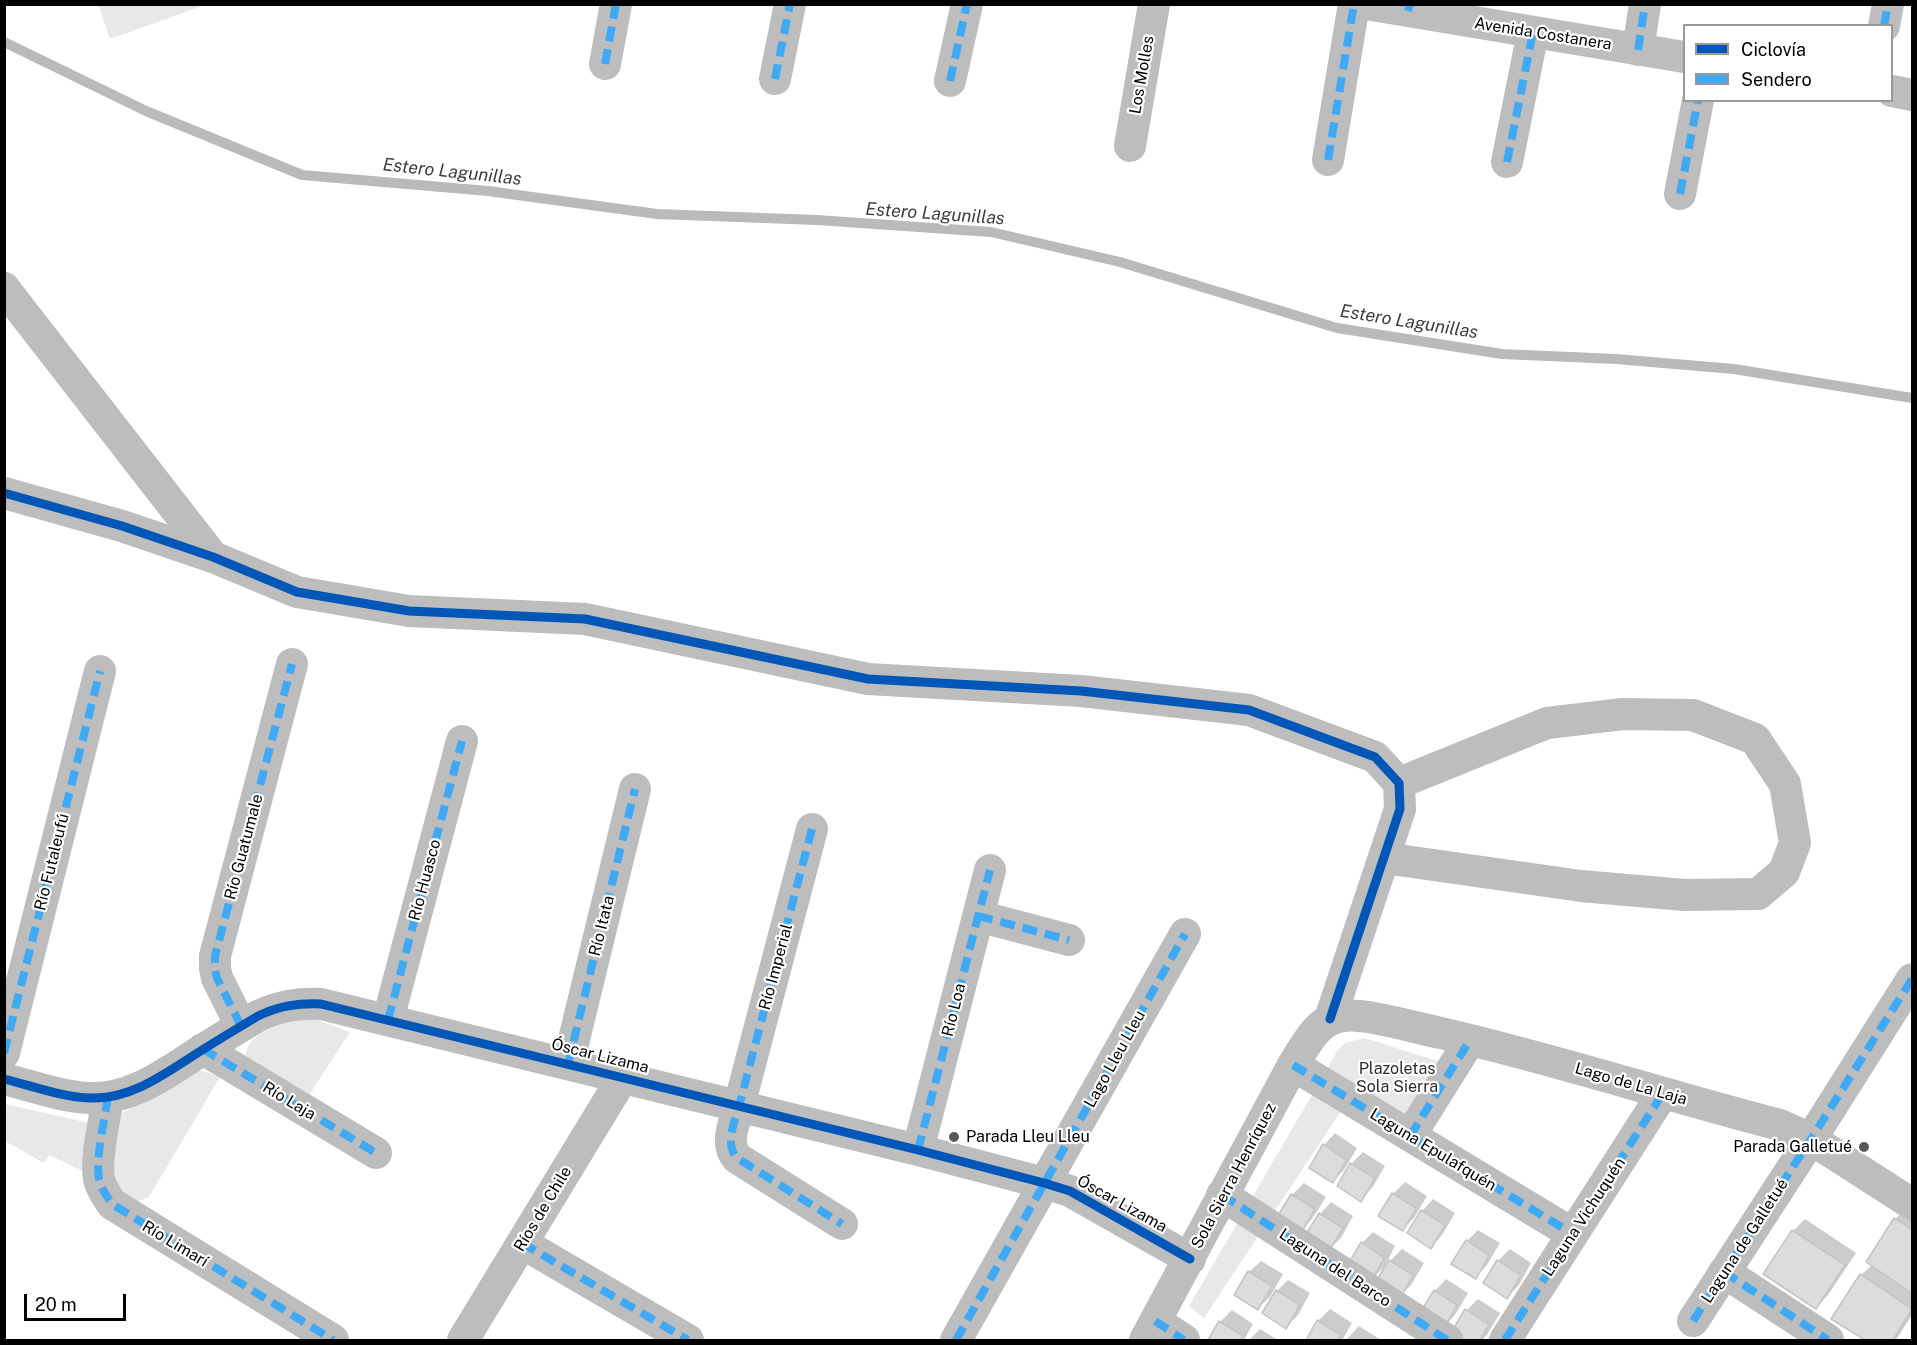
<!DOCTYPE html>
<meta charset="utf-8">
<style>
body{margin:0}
#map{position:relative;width:1917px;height:1345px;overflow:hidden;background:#fff;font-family:"Public Sans",sans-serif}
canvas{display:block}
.frame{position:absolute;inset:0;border:6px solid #000;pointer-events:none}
.legend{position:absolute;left:1683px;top:24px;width:210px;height:78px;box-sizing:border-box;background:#fff;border:2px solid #999;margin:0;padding:8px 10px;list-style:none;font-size:18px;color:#000}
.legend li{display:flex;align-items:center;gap:12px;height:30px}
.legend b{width:30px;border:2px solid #999}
.scale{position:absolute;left:24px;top:1294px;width:102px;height:27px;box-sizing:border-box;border:3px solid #000;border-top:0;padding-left:8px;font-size:18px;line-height:21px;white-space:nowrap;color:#000;-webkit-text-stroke:4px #fff;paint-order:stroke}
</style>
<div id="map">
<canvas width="1917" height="1345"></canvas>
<div class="frame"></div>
<ul class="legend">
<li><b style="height:8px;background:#0057b8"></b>Ciclovía</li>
<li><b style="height:8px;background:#3fa9f5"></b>Sendero</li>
</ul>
<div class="scale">20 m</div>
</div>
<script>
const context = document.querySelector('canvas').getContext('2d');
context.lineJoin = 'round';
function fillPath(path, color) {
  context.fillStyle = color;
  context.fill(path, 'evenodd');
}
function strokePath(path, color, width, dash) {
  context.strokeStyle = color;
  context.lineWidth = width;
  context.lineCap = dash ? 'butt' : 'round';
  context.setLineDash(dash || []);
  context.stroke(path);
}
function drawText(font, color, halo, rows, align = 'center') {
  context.font = font + ' "Public Sans",sans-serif';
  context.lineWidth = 4.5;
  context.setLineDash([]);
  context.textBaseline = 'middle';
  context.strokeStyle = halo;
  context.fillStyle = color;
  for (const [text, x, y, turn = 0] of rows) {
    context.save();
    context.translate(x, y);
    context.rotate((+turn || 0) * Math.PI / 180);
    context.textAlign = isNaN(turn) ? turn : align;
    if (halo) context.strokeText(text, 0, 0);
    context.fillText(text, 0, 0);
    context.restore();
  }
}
fillPath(new Path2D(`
 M98 4H205V5L110 39Z
 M295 1019 317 1020 350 1032 309 1095 246 1059C246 1055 246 1049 249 1045 258 1031 280 1024 295 1019Z
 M1364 1038 1441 1062 1411 1112 1402 1115 1357 1087 1204 1318 1189 1306 1338 1050 1345 1043Z
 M196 1069 220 1077 149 1197 131 1204 118 1197 108 1164 114 1118Z
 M5 1104 89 1123 85 1172 49 1155 44 1163 5 1141Z`), '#e8e8e8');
fillPath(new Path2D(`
 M1335 1133 1357 1148 1344 1170 1333 1181 1324 1145Z
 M1363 1152 1385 1166 1372 1188 1360 1200 1339 1186 1351 1164Z
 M1405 1182 1427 1196 1414 1218 1402 1230 1393 1194Z
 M1304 1183 1326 1197 1312 1219 1301 1231 1292 1195Z
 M1433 1199 1455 1213 1442 1235 1431 1247 1422 1211Z
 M1331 1202 1353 1216 1341 1238 1329 1249 1320 1214Z
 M1907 1208 1912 1211V1315L1896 1340H1867L1833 1318 1861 1275 1872 1265 1895 1219Z
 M1805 1219 1856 1253 1828 1295 1816 1307 1793 1231Z
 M1478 1230 1500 1243 1487 1265 1476 1277 1467 1241Z
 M1373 1232 1395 1246 1385 1266 1371 1280 1362 1243Z
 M1402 1249 1424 1263 1411 1285 1400 1296 1388 1263Z
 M1510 1249 1531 1263 1519 1285 1507 1297 1485 1283 1498 1261Z
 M1261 1261 1283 1274 1270 1297 1258 1308 1249 1272Z
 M1446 1279 1468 1293 1455 1315 1444 1327 1435 1291Z
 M1288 1280 1310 1293 1298 1315 1286 1327 1277 1291Z
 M1478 1299 1500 1313 1487 1335 1482 1340H1466L1453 1333 1467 1310Z
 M1330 1309 1352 1323 1342 1340H1307L1318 1321Z
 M1232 1310 1253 1324 1244 1340H1209L1220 1322Z
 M1359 1326 1381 1340H1346Z
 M1260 1329 1278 1340H1249Z`), '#0003');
strokePath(new Path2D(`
 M4 42 146 111 302 175 488 191 657 214 817 220 991 232 1120 262 1337 328 1502 354 1616 359 1734 369 1912 398`), '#bababa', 10);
const building = new Path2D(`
 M1323 1144 1346 1160 1333 1183 1309 1168Z
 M1350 1163 1375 1178 1361 1202 1337 1186Z
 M1392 1193 1416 1208 1403 1231 1378 1216Z
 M1291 1194 1315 1209 1301 1233 1277 1217Z
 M1421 1210 1445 1225 1431 1249 1407 1233Z
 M1319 1213 1343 1228 1329 1251 1305 1236Z
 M1894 1218 1912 1230V1293L1866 1262Z
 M1792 1230 1845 1265 1816 1309 1763 1274Z
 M1466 1240 1489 1255 1476 1279 1451 1264Z
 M1361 1242 1384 1258 1371 1281 1347 1266Z
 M1389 1260 1413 1275 1400 1298 1375 1283Z
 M1497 1260 1521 1275 1507 1299 1483 1283Z
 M1248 1271 1272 1286 1258 1310 1234 1295Z
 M1860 1274 1912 1309 1893 1340H1865L1831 1319Z
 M1276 1290 1300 1305 1286 1329 1262 1313Z
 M1434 1290 1457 1305 1444 1328 1420 1313Z
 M1465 1309 1489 1325 1480 1340H1463L1451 1333Z
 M1317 1320 1341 1335 1338 1340H1306Z
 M1219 1321 1243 1336 1240 1340H1208Z`);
fillPath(building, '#dcdcdc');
strokePath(building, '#c4c4c4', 1.5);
strokePath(new Path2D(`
 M1366 4 1684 57
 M1884 26 1888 4
 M1638 50 1645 4
 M605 64 616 4
 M775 79 790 4
 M950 81 967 4
 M1892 91 1912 95
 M1130 146 1154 4
 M1328 160 1354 4
 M1507 162 1533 32
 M1680 194 1698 100
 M4 288 213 557
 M4 493 122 526 213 557 297 592 409 611 585 619 868 679 1081 691 1249 710 1375 757 1399 783 1400 809 1330 1019
 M812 829 739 1106C735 1122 724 1143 737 1158L842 1224
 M1384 858 1581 886 1684 895 1758 894 1784 872 1795 843 1785 784 1755 739 1693 715 1623 714 1547 723 1399 783
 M978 916 1069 940
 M388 1020 462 741
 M241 1026 217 978 215 969V956L292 664
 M203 1049 376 1153
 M4 1053 100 671
 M568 1064 635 789
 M1293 1065 1573 1234
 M4 1079C32 1086 62 1097 90 1098 131 1100 166 1073 199 1052 218 1040 238 1028 258 1016 279 1006 297 1003 321 1004L918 1150 1044 1183 1070 1191 1190 1259
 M108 1097C105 1119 95 1158 99 1179 101 1189 107 1196 112 1204L333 1340
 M1410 1136 1470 1040
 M918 1150 990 870
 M1222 1195 1447 1340
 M522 1243 688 1340
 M1724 1272 1828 1340
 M1155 1321 1184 1340
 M1693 1321 1811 1139 1912 979
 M463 1340 623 1077
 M956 1340 1185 934
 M1145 1340 1293 1065C1306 1045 1317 1019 1343 1016 1367 1013 1416 1028 1441 1033 1555 1059 1667 1096 1780 1125L1811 1139 1912 1204
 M1505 1340 1663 1093`), '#bdbdbd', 32);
strokePath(new Path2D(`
 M1408 11 1410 4
 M1884 26 1888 4
 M1638 50 1645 4
 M605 64 616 4
 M775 79 790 4
 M950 81 967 4
 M1328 160 1354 4
 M1507 162 1533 32
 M1680 194 1698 100
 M812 829 739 1106C735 1122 724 1143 737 1158L842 1224
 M978 916 1069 940
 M388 1020 462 741
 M241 1026 217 978 215 969V956L292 664
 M203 1049 376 1153
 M4 1053 100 671
 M568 1064 635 789
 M1293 1065 1573 1234
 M108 1097C105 1119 95 1158 99 1179 101 1189 107 1196 112 1204L333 1340
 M1410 1136 1470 1040
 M918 1150 990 870
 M1222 1195 1447 1340
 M522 1243 688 1340
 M1724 1272 1828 1340
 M1155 1321 1184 1340
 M1693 1321 1811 1139 1912 979
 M956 1340 1185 934
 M1505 1340 1663 1093`), '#3fa9f5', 8, [15, 8]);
strokePath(new Path2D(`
 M4 493 122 526 213 557 297 592 409 611 585 619 868 679 1081 691 1249 710 1375 757 1399 783 1400 809 1330 1019
 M4 1079C32 1086 62 1097 90 1098 131 1100 166 1073 199 1052 218 1040 238 1028 258 1016 279 1006 297 1003 321 1004L918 1150 1044 1183 1070 1191 1190 1259`), '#0057b8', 9);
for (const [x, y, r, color] of [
 [954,1137,6,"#595959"],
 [1864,1147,6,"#595959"]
]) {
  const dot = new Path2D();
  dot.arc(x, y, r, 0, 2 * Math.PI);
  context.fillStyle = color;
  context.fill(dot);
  strokePath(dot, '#fff', 2);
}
drawText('16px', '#000', '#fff', [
 ["Avenida Costanera",1543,34,9],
 ["Los Molles",1142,75,-80],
 ["Río Guatumale",244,847,-75],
 ["Río Futaleufú",52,862,-76],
 ["Río Huasco",425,880,-75],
 ["Río Itata",602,926,-76],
 ["Río Imperial",776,967,-75],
 ["Río Loa",954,1010,-76],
 ["Óscar Lizama",600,1056,14],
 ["Lago Lleu Lleu",1115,1059,-61],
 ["Lago de La Laja",1631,1084,16],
 ["Río Laja",289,1101,31],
 ["Laguna Epulafquén",1433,1150,31],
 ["Sola Sierra Henríquez",1234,1176,-62],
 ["Óscar Lizama",1122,1204,29],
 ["Ríos de Chile",543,1209,-59],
 ["Laguna Vichuquén",1584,1217,-57],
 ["Laguna de Galletué",1745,1241,-57],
 ["Río Limarí",175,1244,31],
 ["Laguna del Barco",1335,1268,33]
]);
drawText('16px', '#2d2d2d', '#fff', [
 ["Plazoletas",1397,1069],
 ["Sola Sierra",1397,1087]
]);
drawText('16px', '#000', '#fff', [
 ["Parada Lleu Lleu",966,1137],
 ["Parada Galletué",1852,1147,"right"]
], 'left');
drawText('italic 18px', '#3e3e3e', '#fff', [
 ["Estero Lagunillas",452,172,6],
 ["Estero Lagunillas",935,214,4],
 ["Estero Lagunillas",1409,322,9]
]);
</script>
